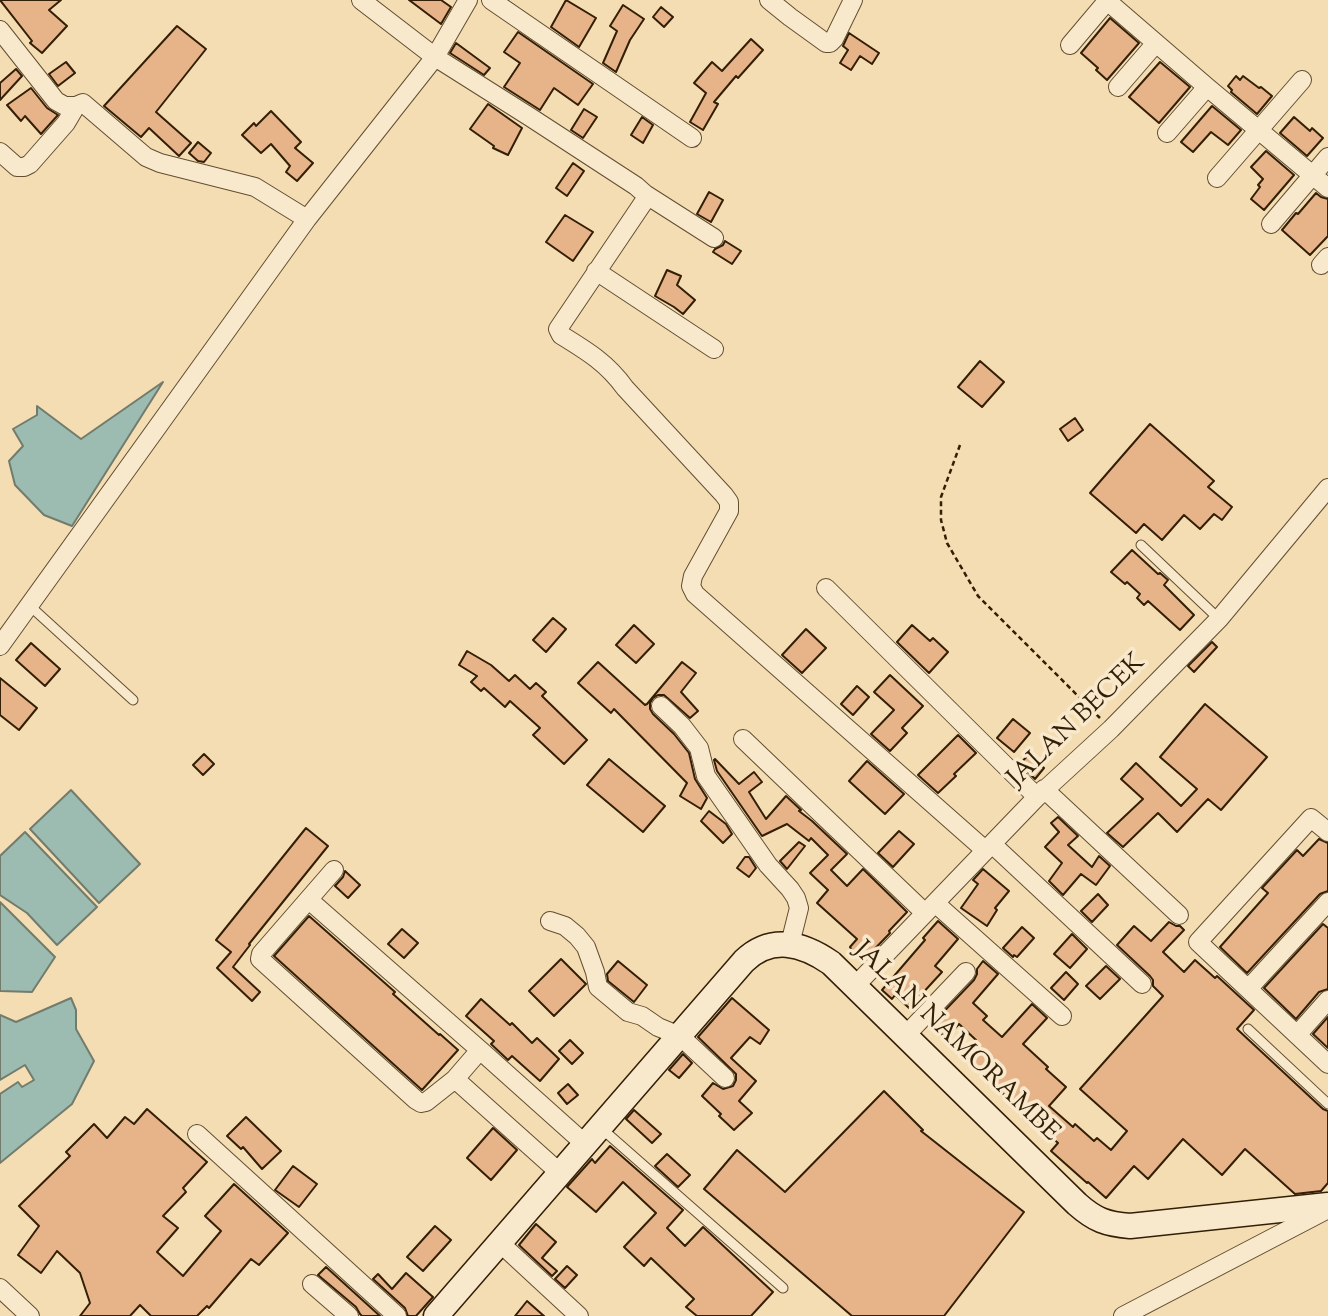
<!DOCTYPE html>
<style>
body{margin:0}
canvas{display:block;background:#f4ddb2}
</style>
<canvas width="1328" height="1316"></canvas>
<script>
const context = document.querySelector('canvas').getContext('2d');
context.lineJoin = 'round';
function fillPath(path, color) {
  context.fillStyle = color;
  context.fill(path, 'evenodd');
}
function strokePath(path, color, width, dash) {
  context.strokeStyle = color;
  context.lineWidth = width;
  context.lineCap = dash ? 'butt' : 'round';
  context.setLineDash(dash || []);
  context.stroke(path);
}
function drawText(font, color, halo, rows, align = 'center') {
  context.font = font + ' "Sorts Mill Goudy",serif';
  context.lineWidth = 7;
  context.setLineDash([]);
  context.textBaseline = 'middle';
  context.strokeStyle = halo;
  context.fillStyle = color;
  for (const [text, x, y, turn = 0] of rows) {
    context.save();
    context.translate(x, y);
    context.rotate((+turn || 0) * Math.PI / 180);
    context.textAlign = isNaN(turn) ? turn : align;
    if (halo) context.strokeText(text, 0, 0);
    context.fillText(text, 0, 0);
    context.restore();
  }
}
const water = new Path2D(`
 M163 382 72 526 44 515 15 485 9 461 23 446 13 429 37 415V406L81 439Z
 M71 790 140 864 99 903 30 829Z
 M25 832 97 907 57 945 27 913 0 895V856Z
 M0 902 55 957 32 992 0 991Z
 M71 998 76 1010V1029L94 1061 72 1104 0 1163V1094L18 1082 22 1087 34 1080 25 1065 0 1080V1015L16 1022Z`);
fillPath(water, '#9cbbb1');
strokePath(water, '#727c6d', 2);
const building = new Path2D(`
 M0 0H61L49 10 67 26 42 53 30 43 32 41Z
 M409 0H441L451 7 441 24Z
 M566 0 596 18 579 47 551 27Z
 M623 5 644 19 630 40 616 72 603 63 617 31 610 26Z
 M661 7 673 17 664 27 653 17Z
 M1110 18 1139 43 1107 80 1096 70 1098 68 1081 53Z
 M177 26 206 49 156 112 191 143 179 156 149 128 141 137 104 106Z
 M518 32 593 84 578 105 554 88 540 110 504 87 520 63 504 52Z
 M849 33 879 53 872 64 860 56 851 70 840 63 848 50 843 46Z
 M751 39 763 50 738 78 736 76 714 102 718 104 703 130 690 122 706 93 694 83 712 62 722 71Z
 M456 43 490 68 484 75 450 53Z
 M66 62 75 73 58 86 49 74Z
 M1160 62 1190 87 1159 123 1129 97Z
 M16 69 22 76 0 100V83Z
 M1236 76 1240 80 1243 76 1259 88 1261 87 1272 96 1257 114 1231 92 1232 90 1228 86Z
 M31 88 47 108 58 115 41 134 25 116 21 121 7 105Z
 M488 104 522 128 508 155 493 148 494 146 470 129Z
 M1212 106 1241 130 1228 145 1211 132 1193 152 1181 142Z
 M584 109 597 117 583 138 571 130Z
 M271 111 301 142 295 148 313 163 297 181 286 172 290 166 271 144 261 153 242 135 254 123 256 126Z
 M642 117 653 125 643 143 631 135Z
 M1294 117 1310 131 1312 128 1323 138 1307 156 1280 133Z
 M198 142 211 153 204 162 198 161 189 153Z
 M1266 151 1294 175 1264 210 1251 199 1260 187 1258 185 1263 179 1251 167Z
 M573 163 584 171 567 196 556 188Z
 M709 192 723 200 711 222 697 214Z
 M1316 193 1321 197 1328 199V236L1310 255 1282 230 1296 213 1298 214Z
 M565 215 593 232 573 261 546 242Z
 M725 241 741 251 732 264 713 252 715 249 723 245Z
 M667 270 681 276 677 285 695 300 683 314 674 307 655 296Z
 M980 361 1004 382 982 407 958 387Z
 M1075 418 1083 430 1068 441 1060 429Z
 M1150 424 1214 481 1208 487 1232 507 1222 520 1214 514 1200 529 1184 515 1162 540 1144 524 1136 533 1090 493Z
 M1132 550 1158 574 1160 573 1168 580 1164 585 1194 615 1180 630 1148 601 1144 605 1137 598 1140 594 1127 582 1125 584 1111 572Z
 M553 618 566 629 546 652 533 640Z
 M634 625 654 644 636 663 616 645Z
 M912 625 930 641 933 638 948 652 929 673 897 642Z
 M806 629 826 648 802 673 782 655Z
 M1212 642 1217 647 1194 672 1188 666Z
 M31 643 60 669 45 686 16 660Z
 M467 651 491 665 509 681 515 675 530 689 536 683 546 692 542 696 587 740 564 764 533 735 540 728 510 701 505 707 484 688 481 691 471 682 477 676 459 665Z
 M598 662 645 705 647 704 682 662 696 673 681 692 698 711 690 718 664 695H658L653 698 650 703V709L653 714 674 734 689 753 695 779 707 798 701 809 680 796 687 783 614 709 611 713 578 683Z
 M890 675 923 706 902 728 907 733 890 751 871 734 894 710 874 692Z
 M0 678 37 708 19 730 0 715Z
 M857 686 869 697 853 715 841 704Z
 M1205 704 1267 757 1221 810 1208 799 1177 832 1158 813 1123 847 1107 833 1143 799 1121 779 1136 763 1181 806 1197 789 1160 757Z
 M1013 719 1030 733 1014 752 997 738Z
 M958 735 976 753 954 774 956 776 938 793 918 775Z
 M204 754 214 764 203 775 193 765Z
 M1029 754 1044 768 1035 779 1020 764Z
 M609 759 665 806 643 832 587 785Z
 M715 759 739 784 754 772 762 782 749 792 766 819 786 796 801 810 799 811 812 821 847 854 831 870 847 886 863 869 907 912 889 931 890 933 862 962 854 954 850 947 857 939 817 903 828 890 810 873 828 855 811 838 809 841 787 824 762 836 717 771 714 760Z
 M867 761 904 794 885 814 849 781Z
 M709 811 726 824 732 834 723 843 701 821Z
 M1058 817 1078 836 1068 845 1092 867 1099 856 1110 866 1096 885 1081 874 1063 895 1049 881 1062 863 1045 847 1059 832 1051 823Z
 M306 828 328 846 249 944 250 945 233 967 260 992 252 1001 217 968 231 952 216 940Z
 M899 831 914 844 893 867 878 853Z
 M1319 839 1328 843V891L1320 894 1247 973 1220 947 1268 893 1262 888 1297 850 1303 856Z
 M799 842 805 846 787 869 780 861Z
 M745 857H749L756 868 749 877 737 868Z
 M983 869 1009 891 995 908 997 910 987 926 961 908 978 884 973 880Z
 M345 871 360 885 348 898 335 886 343 877Z
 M1098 894 1108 905 1092 922 1081 911Z
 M309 916 395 992 393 994 439 1035 440 1034 458 1050 422 1090 274 956Z
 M938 921 958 939 935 966 942 972 909 1008 895 995 892 999 882 990 925 940 923 938Z
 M1169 922 1176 926H1180L1184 930 1163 952 1184 972 1195 960 1215 978 1217 976 1254 1010 1237 1029 1323 1109 1328 1111V1183L1321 1191 1295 1194 1245 1149 1222 1175 1183 1139 1148 1179 1134 1166 1106 1198 1088 1182 1087 1183 1051 1151 1058 1143 1035 1122 1032 1126 1023 1118 1026 1115 962 1056 976 1040 959 1024 946 1038 931 1025 974 980 977 974V969L983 961 998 974 973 1003 987 1016 983 1020 1002 1037 1032 1004 1047 1018 1023 1044 1048 1067 1046 1069 1066 1087 1049 1106 1073 1127 1075 1124 1094 1141 1097 1138 1111 1150 1127 1131 1080 1089 1163 996 1153 986V980L1150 976 1117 945 1134 926 1151 941Z
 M1323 924 1328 928V989L1319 992 1296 1019 1264 988Z
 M1022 927 1034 938 1017 957 1014 955 1013 957 1003 948Z
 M402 929 418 943 404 958 388 944Z
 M1072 934 1087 949 1070 968 1054 954Z
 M561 959 586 984 554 1016 529 991Z
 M618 961 647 985 634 1002 608 981 607 974Z
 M1106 966 1120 979 1100 999 1086 986Z
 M1066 972 1078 984 1064 1000 1051 988Z
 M732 998 769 1030 760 1044 750 1037 731 1058 756 1081 739 1101 752 1113 734 1130 719 1116 721 1114 702 1096 713 1083 723 1089 733 1086 736 1080V1074L698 1037Z
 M481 999 510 1025 512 1023 532 1043 537 1038 559 1059 540 1081 512 1056 508 1060 491 1044 494 1041 466 1016Z
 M1328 1017V1048L1313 1034Z
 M570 1040 583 1053 572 1064 559 1051Z
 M683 1054 692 1063 679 1078 669 1070Z
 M568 1084 578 1095 567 1104 558 1093Z
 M884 1091 923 1130 921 1131 1024 1212 944 1316H852L704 1189 737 1150 785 1192Z
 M147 1109 207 1162 183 1188 186 1192 163 1216 178 1228 157 1252 183 1276 221 1231 205 1216 234 1184 288 1233 259 1265 251 1259 209 1308 207 1306 197 1316H151L140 1305 130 1316H80L90 1303 80 1273 57 1251 41 1273 18 1255 39 1226 19 1206 70 1156 66 1152 94 1124 107 1138 125 1117 134 1124Z
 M634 1110 661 1134 652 1143 626 1119Z
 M246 1117 281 1151 262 1169 243 1147 241 1149 227 1136Z
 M493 1128 517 1150 491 1180 467 1158Z
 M610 1146 683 1210 667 1228 685 1246 703 1227 773 1292 751 1316H697L686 1307 694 1299 651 1258 644 1266 624 1247 656 1213 623 1182 596 1212 567 1187 592 1159 595 1163Z
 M667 1154 690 1175 678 1187 655 1166Z
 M293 1166 317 1184 299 1207 275 1190Z
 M536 1224 556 1242 542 1258 557 1271 552 1276 519 1245Z
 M435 1226 451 1240 423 1271 407 1257Z
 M567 1266 577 1275 565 1288 555 1279Z
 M326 1267 380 1316H362L360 1314 356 1307 318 1275Z
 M406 1273 433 1297 416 1316H408L405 1308 373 1279 378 1274 392 1289Z
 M527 1301 544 1316H515Z`);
fillPath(building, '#e7b48a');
strokePath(building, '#331e06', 2);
const service = new Path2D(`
 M1141 545 1219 619
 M30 606 133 700
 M1248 1029 1328 1104
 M601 1128 783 1288`);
const minor = new Path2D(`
 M361 0 435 57 530 117 636 186 645 194 714 238
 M491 0 692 138
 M769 0 790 17 826 43H830L834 39 853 0
 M1106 0 1207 87 1328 188
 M0 30 56 101 65 106H76
 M1070 45 1108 0
 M1118 87 1156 43
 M1167 133 1207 87
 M0 152 17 167H24L30 164 66 123 76 106 83 103 146 157 160 163 255 187 307 219
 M1217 178 1302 80
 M645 194V200L558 329 561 335C587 351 607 363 625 388L724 495 729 502V511L693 576 691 586 695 594 985 850
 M1271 224 1328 157
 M1321 265 1328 257
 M596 271 714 349
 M826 588 1037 797
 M0 646 307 219 435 57 468 0
 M661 706 682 726 699 748 706 776 768 865 790 889 796 898 799 908 790 944
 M743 739 925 913
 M1044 789 1179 915
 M1328 832 1311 818 1198 942 1328 1064
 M992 844 1142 984
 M309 900 480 1050 455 1079 426 1102 421 1103 416 1100 260 959 261 954 334 870
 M935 903 1062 1016
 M550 921 565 926 577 936 586 947 595 972 598 987 628 1012 642 1016 658 1027 680 1036 725 1078
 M855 986 1037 797 1111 729 1219 619 1328 488
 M1248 989 1328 902
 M906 1035 966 972
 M1297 1035 1328 1000
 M480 1050 585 1144
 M455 1079 560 1173
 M197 1134 397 1316
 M500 1243 579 1316
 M312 1284 349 1316
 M0 1288 30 1316
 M1123 1316 1328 1209`);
const secondary = new Path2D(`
 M436 1316 744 961C771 935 802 943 831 963L1077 1204C1095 1220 1106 1224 1130 1226L1328 1205`);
strokePath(service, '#634e31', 11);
strokePath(minor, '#634e31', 20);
strokePath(secondary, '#331e06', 27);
strokePath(new Path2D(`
 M960 445 941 497V520L947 543 978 596 1100 718`), '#331e06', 2.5, [5, 3.5]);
strokePath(service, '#f8e9cd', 9);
strokePath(minor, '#f8e9cd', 18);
strokePath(secondary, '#f8e9cd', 24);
drawText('26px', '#331e06', '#f8e9cd', [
 ["JALAN BECEK",1078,722,-44],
 ["JALAN NAMORAMBE",955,1043,44]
]);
</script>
